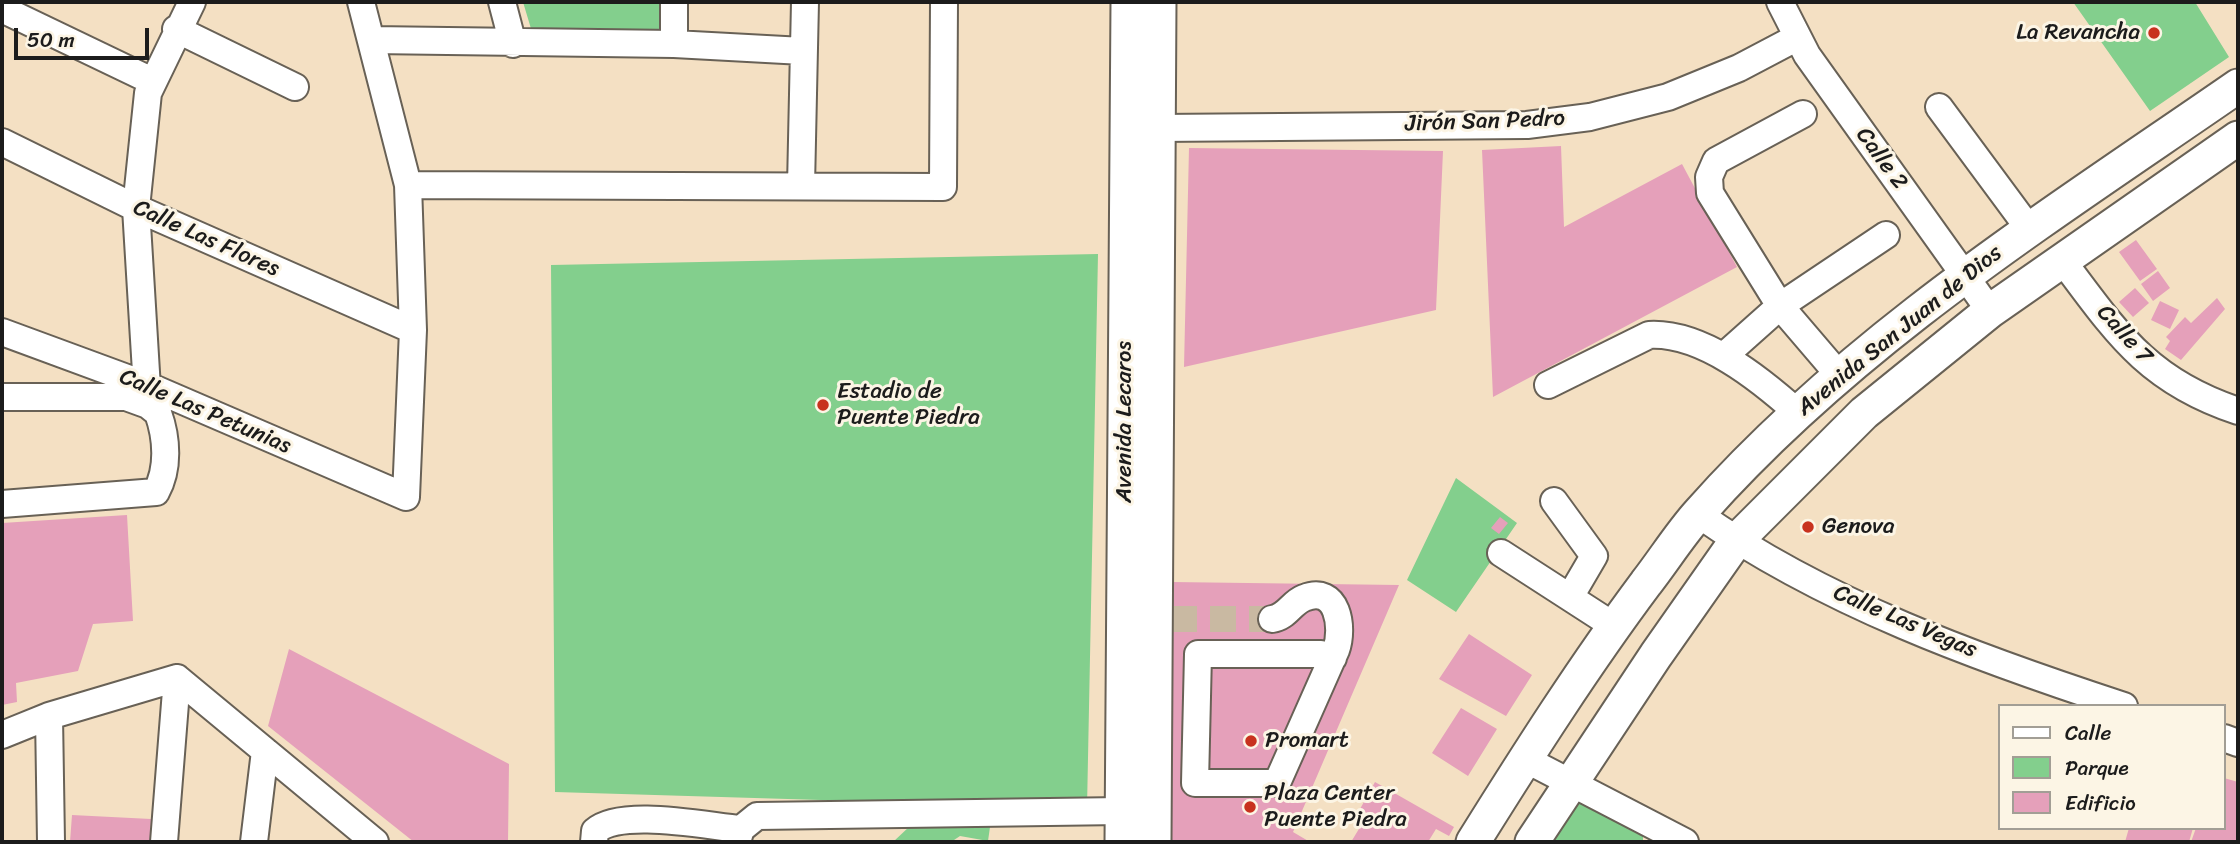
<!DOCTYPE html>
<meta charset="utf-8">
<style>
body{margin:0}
#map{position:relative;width:2240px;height:844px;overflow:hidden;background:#f4e0c3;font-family:Sriracha,sans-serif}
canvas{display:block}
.frame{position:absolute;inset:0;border:4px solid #1c1c1c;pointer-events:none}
.legend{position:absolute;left:1998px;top:704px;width:228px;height:126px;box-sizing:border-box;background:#fcf5e5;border:2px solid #a29e95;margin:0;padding:9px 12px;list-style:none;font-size:21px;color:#1c1c1c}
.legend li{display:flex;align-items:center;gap:14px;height:35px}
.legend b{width:35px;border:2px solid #a29e95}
.scale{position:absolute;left:14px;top:28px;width:135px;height:32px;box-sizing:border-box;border:4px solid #1c1c1c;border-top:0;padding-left:9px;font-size:21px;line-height:24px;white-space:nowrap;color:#1c1c1c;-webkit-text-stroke:5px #fcf5e5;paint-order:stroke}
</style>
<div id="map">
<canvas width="2240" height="844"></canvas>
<div class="frame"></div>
<ul class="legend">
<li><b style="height:9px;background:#fff"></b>Calle</li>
<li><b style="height:19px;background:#83cf8d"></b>Parque</li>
<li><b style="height:19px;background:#e5a0ba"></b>Edificio</li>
</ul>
<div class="scale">50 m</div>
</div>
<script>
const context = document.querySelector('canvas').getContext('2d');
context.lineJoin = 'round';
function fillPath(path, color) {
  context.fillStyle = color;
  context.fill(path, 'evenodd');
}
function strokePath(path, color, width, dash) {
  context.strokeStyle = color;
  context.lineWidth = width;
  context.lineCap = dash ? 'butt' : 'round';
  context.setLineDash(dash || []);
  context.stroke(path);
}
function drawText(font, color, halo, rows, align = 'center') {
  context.font = font + ' Sriracha,sans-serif';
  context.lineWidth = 6;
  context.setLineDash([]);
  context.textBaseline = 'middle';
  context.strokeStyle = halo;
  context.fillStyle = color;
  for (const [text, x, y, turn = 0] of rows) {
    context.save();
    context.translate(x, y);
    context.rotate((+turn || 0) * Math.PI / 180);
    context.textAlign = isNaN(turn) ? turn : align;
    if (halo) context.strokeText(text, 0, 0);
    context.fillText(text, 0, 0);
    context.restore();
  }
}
fillPath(new Path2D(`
 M523 2H662L663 33 532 32Z
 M2073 2H2195L2229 57 2150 111Z
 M1098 254 1087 808 555 792 551 265Z
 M1456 478 1517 523 1456 612 1407 580Z
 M1574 799 1643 835V842H1550Z
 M910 826 990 827 988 841 960 836 951 842H893Z`), '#83cf8d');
fillPath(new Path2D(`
 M1561 146 1564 227 1682 164 1737 267 1493 397 1482 150Z
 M1189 148 1443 151 1436 310 1184 367Z
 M2136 240 2157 269 2140 281 2119 252Z
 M2158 271 2170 288 2153 301 2141 284Z
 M2135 288 2149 303 2133 317 2119 302Z
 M2217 298 2225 309 2181 360 2165 349 2170 341 2166 337 2185 317 2191 323Z
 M2160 301 2179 310 2170 329 2151 320Z
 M127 515 133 621 93 624 78 671 16 683 17 702 2 705V523Z
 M1500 517 1508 523 1499 534 1491 528Z
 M1172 582 1399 585 1293 832 1310 842H1169Z
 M1469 634 1532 675 1506 716 1439 679Z
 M289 649 509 764 508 842H414L268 726Z
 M1461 708 1497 729 1468 776 1432 753Z
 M2224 778 2238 782V842H2191L2196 828H2224Z
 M1375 782 1454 827 1449 836 1436 829 1428 842H1351L1368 814 1360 809Z
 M72 815 151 819 150 842H70Z
 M2129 828H2193L2189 842H2125Z`), '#e5a0ba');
strokePath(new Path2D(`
 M1171 619H1272`), '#c9b9a2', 26, [26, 13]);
const minor = new Path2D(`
 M502 2 513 44
 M674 2V44
 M1780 2 1807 55 1990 311
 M2 9 152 81
 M176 29 295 87
 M372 40 674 44 803 51
 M1939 107 2030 230
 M1803 114 1716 161 1709 177 1710 193 1780 306 1839 375
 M1158 128 1527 125 1590 117 1668 97 1739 68 1796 38
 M2 142 136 208 413 330
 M408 185 943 187 944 2
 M801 186 805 2
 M2062 260C2116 332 2147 381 2238 411
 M2 332 146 385 406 497 413 330 408 185 361 2
 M1725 355 1780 306 1886 235
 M1548 385 1649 335C1702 332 1760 379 1798 413
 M2 397H126L148 405 136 208 148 93 192 2
 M1554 501 1594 556 1570 597
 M2 504 156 492C169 469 167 438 158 413L148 405
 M1698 514C1825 603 1977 658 2124 706
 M1501 553 1614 626
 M1272 619C1287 617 1291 603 1304 598 1338 584 1344 628 1336 650L1277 783H1195L1198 654H1321L1333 658
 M177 678 375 842
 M49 716 51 842
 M2 735 49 716 177 678
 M2224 738 2238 743
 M1525 759 1685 842
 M164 842 177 678
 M254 842 265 751
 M594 842 595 831C621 808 706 826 741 829
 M737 842 741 829 757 816 1122 811`);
const major = new Path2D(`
 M1122 842 1128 2
 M1154 842 1159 2
 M1473 842C1528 754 1584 666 1646 583 1664 560 1680 534 1699 513 1852 340 2050 216 2238 86
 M1532 842 1656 655 1736 541 1864 413 1990 311 2238 138`);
strokePath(minor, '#686156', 30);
strokePath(major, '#686156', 37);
strokePath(minor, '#fff', 26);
strokePath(major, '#fff', 33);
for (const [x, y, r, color] of [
 [2154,33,7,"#c8321e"],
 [823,405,7,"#c8321e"],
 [1808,527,7,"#c8321e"],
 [1251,741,7,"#c8321e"],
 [1250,807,7,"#c8321e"]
]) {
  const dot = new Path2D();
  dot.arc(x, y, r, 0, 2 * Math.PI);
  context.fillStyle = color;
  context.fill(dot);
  strokePath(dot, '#fcf5e5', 2.5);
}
drawText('23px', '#1c1c1c', '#fcf5e5', [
 ["La Revancha",2140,33,"right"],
 ["Estadio de",837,392],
 ["Puente Piedra",837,418],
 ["Genova",1822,527],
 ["Promart",1265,741],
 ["Plaza Center",1264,794],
 ["Puente Piedra",1264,820]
], 'left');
drawText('23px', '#1c1c1c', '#fcf5e5', [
 ["Jirón San Pedro",1485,122,-2],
 ["Calle 2",1881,159,54],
 ["Calle Las Flores",206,239,24],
 ["Avenida San Juan de Dios",1900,331,-39],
 ["Calle 7",2124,335,48],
 ["Calle Las Petunias",205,412,23],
 ["Avenida Lecaros",1125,422,-90],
 ["Calle Las Vegas",1905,622,23]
]);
</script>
